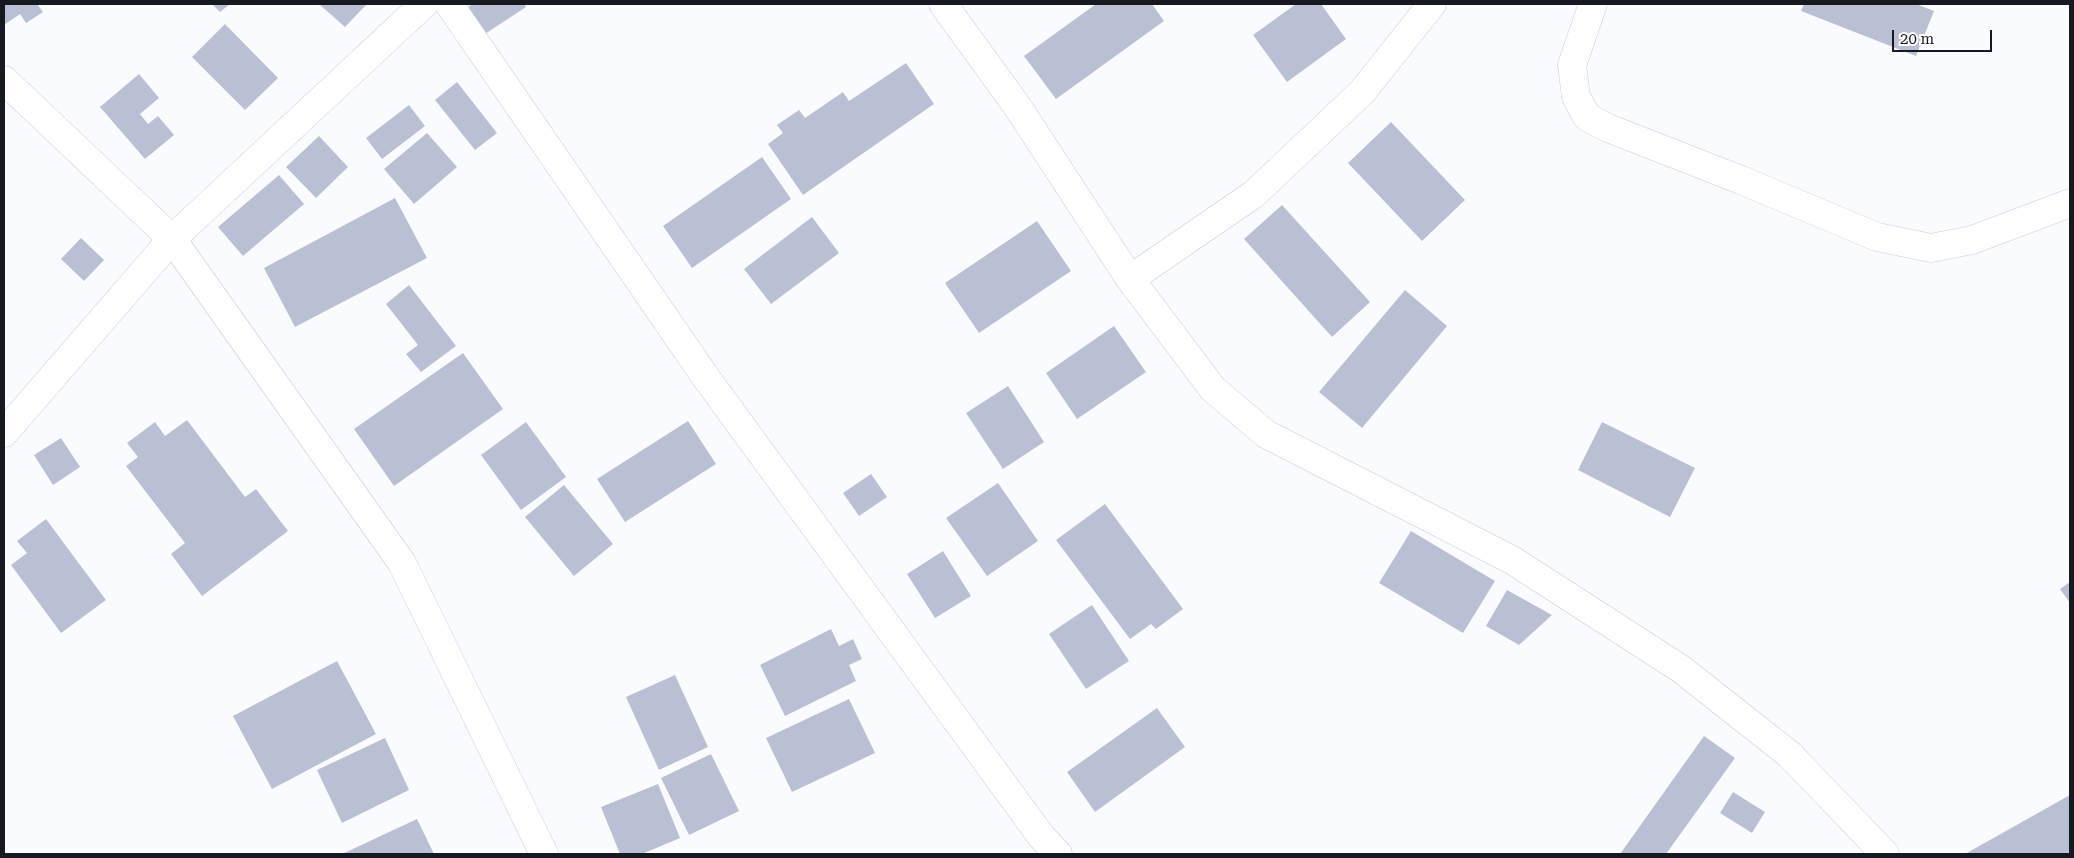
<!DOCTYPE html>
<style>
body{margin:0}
#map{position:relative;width:2074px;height:858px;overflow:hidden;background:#fafbff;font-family:"Roboto Serif",serif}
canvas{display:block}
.frame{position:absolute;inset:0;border:5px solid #16191f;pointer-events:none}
.scale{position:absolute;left:1892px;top:30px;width:100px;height:22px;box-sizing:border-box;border:2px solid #16191f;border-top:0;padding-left:6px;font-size:15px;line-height:18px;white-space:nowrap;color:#16191f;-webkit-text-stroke:4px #fff;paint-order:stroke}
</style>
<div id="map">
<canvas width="2074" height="858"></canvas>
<div class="frame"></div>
<div class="scale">20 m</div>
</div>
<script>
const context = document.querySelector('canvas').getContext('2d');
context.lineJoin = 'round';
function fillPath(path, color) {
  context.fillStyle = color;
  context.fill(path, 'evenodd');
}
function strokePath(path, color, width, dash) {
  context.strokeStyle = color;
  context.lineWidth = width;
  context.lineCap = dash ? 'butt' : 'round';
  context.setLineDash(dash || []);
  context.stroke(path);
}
fillPath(new Path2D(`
 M4 4H37L43 12 26 23 20 14 4 25Z
 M212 4H230L220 12Z
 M319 4H367L345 27Z
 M473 4H524L526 7 485 34 468 7Z
 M1096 4H1152L1164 21 1056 99 1024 56Z
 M1296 4H1321L1346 39 1287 82 1253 35Z
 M1804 4H1916L1934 11 1916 56 1801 11Z
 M225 24 278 78 245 110 192 57Z
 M906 63 934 104 803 195 768 144 783 133 777 125 799 110 805 118 843 92 849 101Z
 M139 74 159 98 140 114 148 124 158 116 174 135 145 159 100 107Z
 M457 82 497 133 475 150 435 100Z
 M409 105 425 126 382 159 366 138Z
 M1391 122 1465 200 1422 241 1348 163Z
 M427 133 457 167 414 204 384 169Z
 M319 136 348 167 316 198 286 167Z
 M762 157 791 199 692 268 663 226Z
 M279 175 304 204 243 256 218 227Z
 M395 198 427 258 295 327 264 268Z
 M1282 205 1370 302 1332 337 1244 239Z
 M812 217 839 253 771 304 744 269Z
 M1037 221 1071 271 979 333 945 283Z
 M81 238 104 260 84 281 61 259Z
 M409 285 456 346 421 372 406 354 418 345 386 304Z
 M1405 290 1447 326 1362 428 1319 392Z
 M1114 326 1146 372 1077 419 1046 373Z
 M463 353 503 409 394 486 354 429Z
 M1008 386 1044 442 1003 469 966 413Z
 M187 420 245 497 256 489 288 531 202 596 171 554 185 543 126 466 138 457 127 443 155 422 165 436Z
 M688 421 716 464 625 522 597 479Z
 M526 422 566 477 521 510 481 455Z
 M1602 422 1695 468 1670 517 1578 470Z
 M61 438 80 467 53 485 34 455Z
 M871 474 887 497 859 516 843 493Z
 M998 483 1038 541 987 576 946 518Z
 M564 485 613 544 574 576 525 517Z
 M1105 504 1183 609 1156 629 1151 624 1130 639 1056 540Z
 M46 519 106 600 61 633 11 565 27 553 17 541Z
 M1411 531 1495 581 1463 633 1379 583Z
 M943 551 971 596 935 618 907 574Z
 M2070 582V603L2060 589Z
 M1507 590 1552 615 1519 645 1486 626Z
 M1092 605 1129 661 1086 689 1049 634Z
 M831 629 839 646 853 639 862 659 849 665 856 681 785 716 760 665Z
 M337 661 376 734 272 789 233 716Z
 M675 675 708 747 659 770 626 697Z
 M849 699 875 753 792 792 766 738Z
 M1157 708 1185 747 1095 812 1067 772Z
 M1704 736 1735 758 1666 854H1620Z
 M385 738 409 790 342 823 317 770Z
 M711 754 739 811 689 835 661 778Z
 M658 784 680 838 642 854H620L601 807Z
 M1733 792 1765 812 1752 833 1720 813Z
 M2070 795V852L2066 854H1965Z
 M417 819 434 854H342Z`), '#bac0d3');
const street = new Path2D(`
 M449 4 707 379 1041 836 1058 854
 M943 4 1017 106 1130 279 1213 389 1266 434 1512 560 1681 669 1790 755 1885 854
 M1593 4 1572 65 1576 97 1587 117 1608 128 1741 180 1877 237 1931 248 1972 240 2070 203
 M4 80 172 239 402 563 544 854
 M1130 279 1254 194 1362 92 1432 4
 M4 433 172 239 424 4`);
strokePath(street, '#c5ccde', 29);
strokePath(street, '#fff', 28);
</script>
